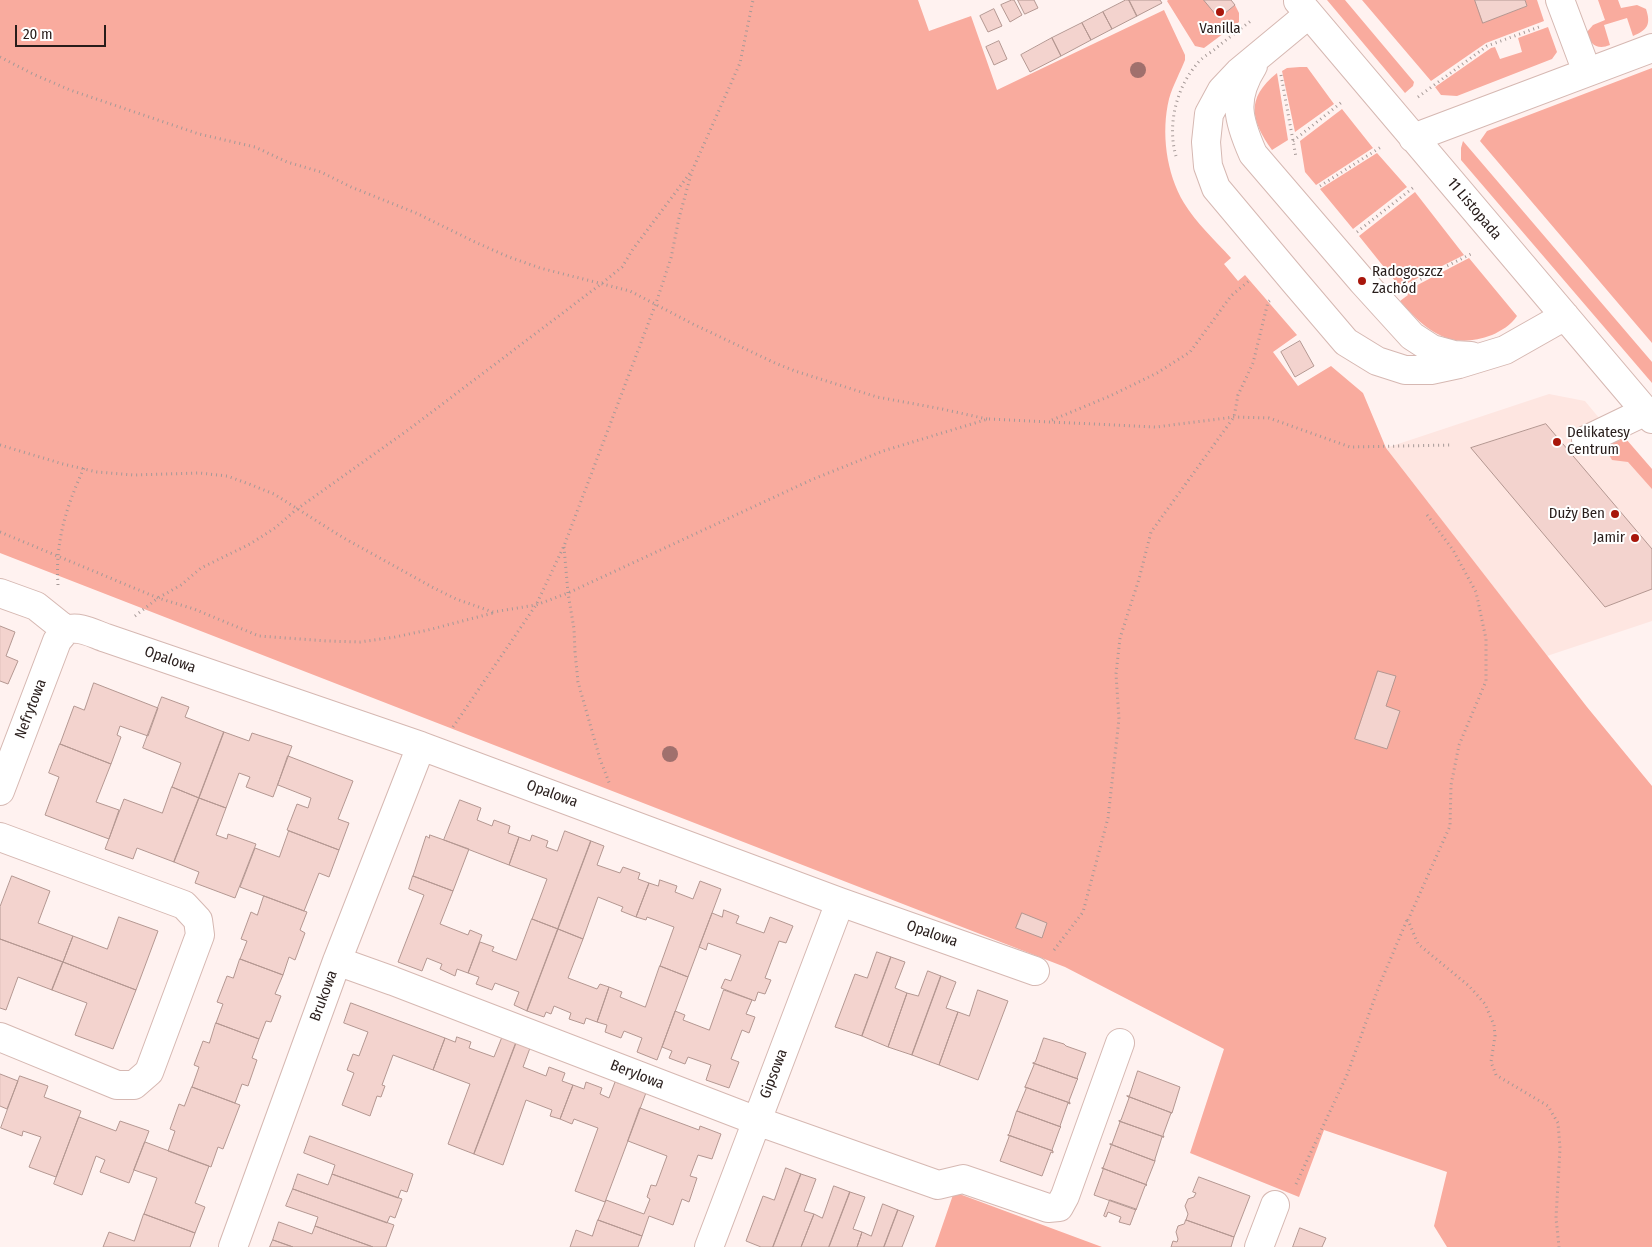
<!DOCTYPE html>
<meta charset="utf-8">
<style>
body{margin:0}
#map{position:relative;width:1652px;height:1247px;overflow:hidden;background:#fff2f0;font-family:"Fira Sans Condensed",sans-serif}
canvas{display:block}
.scale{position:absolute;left:15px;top:25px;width:91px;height:22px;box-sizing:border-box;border:2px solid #281d1b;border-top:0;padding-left:6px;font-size:15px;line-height:18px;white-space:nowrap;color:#281d1b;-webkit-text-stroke:4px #fff;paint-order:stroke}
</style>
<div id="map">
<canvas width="1652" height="1247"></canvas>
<div class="scale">20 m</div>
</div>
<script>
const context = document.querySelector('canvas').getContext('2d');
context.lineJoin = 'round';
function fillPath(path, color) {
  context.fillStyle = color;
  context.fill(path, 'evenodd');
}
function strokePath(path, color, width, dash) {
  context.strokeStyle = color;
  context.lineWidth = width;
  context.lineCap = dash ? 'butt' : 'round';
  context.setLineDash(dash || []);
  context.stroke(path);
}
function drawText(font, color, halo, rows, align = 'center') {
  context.font = font + ' "Fira Sans Condensed",sans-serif';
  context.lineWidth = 4;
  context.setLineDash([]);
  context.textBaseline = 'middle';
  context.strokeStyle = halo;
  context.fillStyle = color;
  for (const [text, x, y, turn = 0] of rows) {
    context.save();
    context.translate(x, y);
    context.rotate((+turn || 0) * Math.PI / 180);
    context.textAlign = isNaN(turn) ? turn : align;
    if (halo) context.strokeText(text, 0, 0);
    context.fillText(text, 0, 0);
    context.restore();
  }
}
fillPath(new Path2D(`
 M1549 394 1585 401 1652 482V621L1547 656 1386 448Z`), '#fee6e1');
fillPath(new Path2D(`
 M0 0H918L929 31 971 16 997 90 1164 10 1185 55V60C1180 73 1173 85 1169 99 1161 132 1166 173 1184 203 1196 223 1215 240 1231 258L1224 264 1238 281 1245 275 1297 335 1273 352 1298 386 1331 366 1363 393 1386 448 1587 707 1652 786V1247H1447L1434 1226 1447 1172 1324 1130 1299 1197 1190 1153 1224 1049 1065 967 0 553Z
 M1168 0H1204L1219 18 1235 5 1239 13V22L1204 48 1195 46 1167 1Z
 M1327 0H1345L1414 82 1413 86 1405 93Z
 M1362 0H1475L1484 22 1527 6 1525 0H1537L1544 21 1486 43 1431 81Z
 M1598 0H1618L1621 8 1637 5 1646 9C1651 24 1648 30 1633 36L1627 18 1604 25 1610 45C1598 50 1589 45 1587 32L1593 25 1605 20Z
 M1548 27 1557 52 1552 59 1457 96 1441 95 1435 87 1491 48 1495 47 1500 59 1522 52 1518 38Z
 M1300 67H1307L1334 104 1295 132 1282 71 1287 68Z
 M1652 68V343L1480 141 1487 131Z
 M1277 73 1288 140 1272 150C1251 120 1245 99 1277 73Z
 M1342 109 1373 148 1316 185 1305 172 1300 141Z
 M1463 141 1652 362V383L1461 160V148Z
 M1377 153 1407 187 1353 229 1320 189Z
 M1415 192 1464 255 1400 287 1359 236Z
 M1469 258 1517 316C1511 325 1501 331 1492 335 1450 351 1426 331 1400 301L1408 295 1406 291Z
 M1626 439 1652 469V489L1628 462 1612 460 1608 453V447L1615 441Z
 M954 1192 1102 1247H935Z`), '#f9ab9e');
const building = new Path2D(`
 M1012 0H1014L1022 15 1010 22 1001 5Z
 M1018 0H1034L1038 8 1025 14Z
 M1126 0H1129L1137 16 1112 29 1103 12Z
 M1129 0H1160L1162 3 1137 16Z
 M1204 0H1231L1235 5 1219 18Z
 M1475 0H1525L1527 6 1483 23Z
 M994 9 1002 26 988 32 980 16Z
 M1103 12 1112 29 1091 40 1082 23Z
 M1082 23 1091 40 1061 56 1052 38Z
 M1052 38 1061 56 1030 72 1021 55Z
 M999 41 1007 59 994 65 986 47Z
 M1300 341 1314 366 1295 377 1281 352Z
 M1546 424 1652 549V589L1605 607 1471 448Z
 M0 626 15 632 6 656 18 661 8 684 0 681Z
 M1378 671 1396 676 1386 706 1400 711 1387 749 1355 739Z
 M94 683 158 708 148 736 120 726 117 735 121 737 111 764 60 744 74 706 84 710Z
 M162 697 189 707 185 717 224 732 199 798 172 787 181 763 143 748Z
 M224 732 249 741 252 733 292 746 273 797 246 787 250 777 239 773 226 808 199 798Z
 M60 744 111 764 96 802 119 810 109 839 45 815 59 777 49 773Z
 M288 756 353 781 338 819 349 823 339 850 287 830 297 804 308 808 311 798 278 785Z
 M172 787 199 798 174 862 137 848 133 859 105 849 124 799 162 813Z
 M199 798 226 808 216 835 227 839 228 834 256 844 235 898 195 883 199 872 174 862Z
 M460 800 481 808 477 820 492 826 494 820 510 826 508 833 519 837 509 865 444 840Z
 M289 831 339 850 329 877 319 873 304 911 240 887 255 848 279 857Z
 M565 831 591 841 558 929 532 919 547 879 509 865 519 837 530 841 532 835 548 841 546 847 557 851Z
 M430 835 469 849 453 891 413 876 426 836 429 838Z
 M591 841 604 846 597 865 620 873 623 867 640 873 638 879 649 883 636 917 621 911 623 907 598 897 583 939 558 929Z
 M12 876 50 891 38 923 73 936 63 962 0 939V907Z
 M413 876 453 891 440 924 468 935 470 930 482 935 468 973 457 969 455 976 440 969 442 964 427 958 422 971 398 962 424 895 409 889Z
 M660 880 677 886 675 892 693 899 700 881 721 889 688 977 660 966 674 927 647 917 646 920 636 917 649 883 658 886Z
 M264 896 307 912 300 930 305 933 295 960 289 957 283 975 240 959 247 941 241 939 251 912 257 915Z
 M724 910 739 916 736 923 764 933 770 917 793 926 786 943 779 941 765 978 771 980 765 994 758 992 755 1001 721 988 725 979 731 981 741 955 708 943 706 950 699 947 712 913 722 917Z
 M1022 913 1047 923 1042 938 1016 928Z
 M119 917 158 931 136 990 63 962 73 936 107 949Z
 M532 919 558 929 527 1011 514 1005 519 992 495 983 492 990 476 984 479 977 468 973 480 942 494 947 492 951 516 960Z
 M558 929 583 939 568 978 597 989 600 984 609 987 597 1022 586 1018 584 1024 569 1019 571 1013 554 1006 551 1014 546 1012 544 1017 527 1011Z
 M0 939 63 962 52 990 18 977 6 1010 0 1008Z
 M877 952 891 957 862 1036 835 1027 855 974 867 978Z
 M891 957 905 962 895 988 907 993 888 1047 862 1036Z
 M240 959 283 975 275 994 281 996 271 1022 266 1021 259 1039 216 1023 223 1004 217 1002 227 976 233 978Z
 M63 962 136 990 113 1049 75 1035 87 1003 52 990Z
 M660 966 688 977 657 1060 637 1052 642 1038 624 1031 621 1038 605 1032 607 1025 597 1022 609 987 622 992 620 997 645 1007Z
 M928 971 941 976 912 1055 888 1047 907 993 918 996Z
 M941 976 956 982 946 1008 958 1012 939 1065 912 1055Z
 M724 990 752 1000 746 1014 755 1017 749 1033 742 1030 731 1059 739 1062 729 1088 706 1080 711 1065 688 1057 685 1064 669 1058 672 1051 662 1047 675 1011 685 1015 683 1020 709 1030Z
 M978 990 1008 1001 978 1080 939 1065 958 1012 969 1016Z
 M351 1003 445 1038 433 1070 393 1055 382 1085 385 1086 381 1097 377 1096 370 1116 342 1105 354 1073 347 1070 353 1054 359 1056 368 1032 344 1023Z
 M216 1023 259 1039 252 1058 257 1060 248 1086 242 1084 235 1103 192 1087 199 1067 194 1065 203 1041 209 1043Z
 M457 1037 471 1042 469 1048 494 1057 502 1037 516 1043 474 1154 448 1144 470 1084 433 1070 445 1038 455 1042Z
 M1044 1038 1064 1044 1066 1046 1086 1053 1077 1078 1078 1079 1033 1063 1035 1062Z
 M516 1043 530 1048 523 1067 546 1076 549 1067 565 1073 562 1081 573 1085 560 1119 550 1116 552 1110 526 1100 503 1165 474 1154Z
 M1033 1063 1078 1079 1077 1080 1069 1101 1070 1103 1025 1087 1034 1065Z
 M1138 1071 1180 1087 1172 1113 1127 1096H1129Z
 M0 1074 18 1081 7 1109 0 1106Z
 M20 1076 48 1086 44 1097 81 1111 56 1177 29 1167 41 1137 23 1131 22 1136 1 1128Z
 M622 1081 647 1090 605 1202 575 1191 598 1128 574 1119 572 1124 560 1119 573 1085 584 1089 586 1082 602 1088 600 1094 609 1098 615 1082 621 1084Z
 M192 1087 240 1105 223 1149 218 1147 211 1167 168 1151 175 1131 170 1129 179 1104 184 1106Z
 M1025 1087 1070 1103V1104L1068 1103 1060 1126 1061 1127 1017 1111 1026 1089Z
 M1127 1096 1172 1113H1171L1163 1135 1164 1137 1119 1121 1121 1120 1129 1098Z
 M640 1108 699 1130 700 1126 721 1134 712 1159 698 1155 690 1176 697 1178 689 1202 682 1199 673 1225 649 1216 642 1236 598 1220 606 1200 644 1214 650 1199 647 1197 651 1185 656 1186 667 1156 628 1141Z
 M1017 1111 1061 1127 1060 1128 1052 1150 1053 1151 1008 1135 1009 1134Z
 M79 1117 116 1131 120 1121 149 1131 129 1183 100 1172 105 1160 96 1156 82 1195 54 1184Z
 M1119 1121 1164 1137H1162L1155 1159V1161L1110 1144H1112L1120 1122Z
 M1008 1135 1053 1151V1153L1051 1152 1042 1176 1000 1161 1009 1137Z
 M310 1136 413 1174 407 1192 401 1190 398 1198 332 1174 335 1165 304 1153Z
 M145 1142 209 1166 195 1203 205 1207 195 1233 144 1214 157 1178 134 1170Z
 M1110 1144 1155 1161 1146 1184 1147 1185 1102 1168H1103L1111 1146Z
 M786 1168 801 1174 773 1247H761L746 1241 763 1196 774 1200Z
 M1102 1168 1147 1185 1145 1186 1136 1210 1094 1195 1103 1170Z
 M298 1174 328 1185 332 1174 402 1199 395 1218 390 1216 387 1223 293 1189Z
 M801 1174 816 1179 804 1211 814 1214 801 1247H773Z
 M1199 1177 1250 1196 1234 1237 1186 1220 1188 1214 1185 1206 1188 1199 1194 1197 1196 1193 1193 1192Z
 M834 1186 850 1192 829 1247H801L814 1214 822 1218Z
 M293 1189 394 1225 386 1247H373L315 1226 318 1217 286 1206Z
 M850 1192 865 1197 853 1229 862 1232 857 1247H829Z
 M1110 1200 1136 1209 1130 1225 1119 1222 1121 1217 1108 1212 1106 1217 1104 1216Z
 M883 1204 898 1210 884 1247H857L862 1232 871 1236Z
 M898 1210 914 1216 902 1247H884Z
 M144 1214 195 1233 190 1247H103L109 1232 134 1241Z
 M598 1220 642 1236 638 1247H570L576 1230 592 1236Z
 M1186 1220 1234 1237 1231 1247H1171L1173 1241 1177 1242 1178 1239 1176 1232 1178 1226 1184 1224Z
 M279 1222 312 1234 315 1226 373 1247H293L273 1240Z
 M1300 1228 1326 1238 1322 1247H1293Z
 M273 1240 293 1247H270Z`);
fillPath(building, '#f3d3ce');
strokePath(building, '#b49791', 1);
const minor = new Path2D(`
 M1560 0 1587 72
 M1298 1 1652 419
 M1309 14 1239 72 1222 90 1209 114 1206 142 1208 166 1216 188 1294 281 1346 342 1377 361 1405 370H1431L1459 364 1505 350 1565 316
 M1253 66C1232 99 1238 120 1253 154L1362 281 1412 336 1432 349 1454 355 1471 356
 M1413 138 1652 48
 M1586 440 1646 411
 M0 593 36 606 66 630
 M66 630C79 625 94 634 106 638L421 746 840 902 1035 971
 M0 791 57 641 66 630
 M0 837 184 905 198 920 200 935 149 1072 134 1085H117L0 1037
 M337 961 393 981 757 1121 938 1185 963 1179 1048 1208 1059 1207 1065 1196 1120 1043
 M233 1247 337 961 421 746
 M709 1247 840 902
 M1259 1247 1275 1205`);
strokePath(minor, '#d6b8b2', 30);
strokePath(new Path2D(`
 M0 57 33 74 70 90 199 134 255 147 287 162 321 172 351 187 416 213 477 243 509 257 540 268 630 291 693 324 775 363 795 371 877 397 942 409 987 419
 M1281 75 1296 157
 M1418 97 1487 46 1539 27
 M1293 141 1342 102
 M1176 156C1167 126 1176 88 1197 64 1201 58 1209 54 1215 49 1227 39 1239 30 1252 20
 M1320 186 1381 147
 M1357 232 1414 187
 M1407 286 1471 254
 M1052 420 1110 396 1157 373 1190 352 1231 296 1250 280
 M0 445 63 464 97 472 133 475 199 473 227 476 249 484 274 494 342 537 432 587 456 599 493 612 536 605 568 593 811 480 883 451 988 419 1156 427 1234 417 1269 418 1350 447 1452 445
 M1427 515 1453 550 1476 592 1486 639V681L1459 745 1451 785 1450 826 1408 920 1418 944 1469 986 1485 1004 1494 1025 1495 1036 1491 1062 1496 1075 1548 1106 1558 1123 1560 1148 1556 1218 1559 1247
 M0 532 158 598 194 609 259 636 327 641 360 642 395 637 428 630 493 613
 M564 547 568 593 574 629 575 652 578 682 600 759 610 785
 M58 585C55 542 66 507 84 468
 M135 616 158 598 181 585 201 568 250 544 275 528 297 509 408 430 601 284 622 267 633 249 690 173
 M453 727 536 605 564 546 656 303 671 258 679 218 692 171 740 63 753 0
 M1054 950 1083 912 1108 818 1119 719 1116 674 1120 638 1139 579 1151 532 1234 417 1238 395 1253 363 1268 302 1272 299
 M1296 1184 1347 1075 1379 986 1407 920`), '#a59997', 3, [1, 4]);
strokePath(minor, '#fff', 28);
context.fillStyle = '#a0706d';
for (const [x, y] of [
 [1138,70],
 [670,754]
]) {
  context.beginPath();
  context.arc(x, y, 8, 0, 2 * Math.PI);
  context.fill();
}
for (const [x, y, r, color] of [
 [1220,12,5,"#a8160b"],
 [1362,281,5,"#a8160b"],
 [1557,442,5,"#a8160b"],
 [1615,514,5,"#a8160b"],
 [1635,538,5,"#a8160b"]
]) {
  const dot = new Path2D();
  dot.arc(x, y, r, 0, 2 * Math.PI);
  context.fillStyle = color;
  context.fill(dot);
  strokePath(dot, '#fff', 2);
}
drawText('15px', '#281d1b', '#fff', [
 ["Vanilla",1220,29,"center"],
 ["Radogoszcz",1372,272],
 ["Zachód",1372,289],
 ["Delikatesy",1567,433],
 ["Centrum",1567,450],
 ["Duży Ben",1605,514,"right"],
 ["Jamir",1625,538,"right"]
], 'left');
drawText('15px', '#281d1b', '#fff', [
 ["11 Listopada",1474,209,50],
 ["Opalowa",170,660,19],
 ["Nefrytowa",31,709,-69],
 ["Opalowa",552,794,20],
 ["Opalowa",932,934,19],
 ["Brukowa",324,996,-70],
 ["Gipsowa",774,1074,-69],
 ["Berylowa",637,1075,21]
]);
</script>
